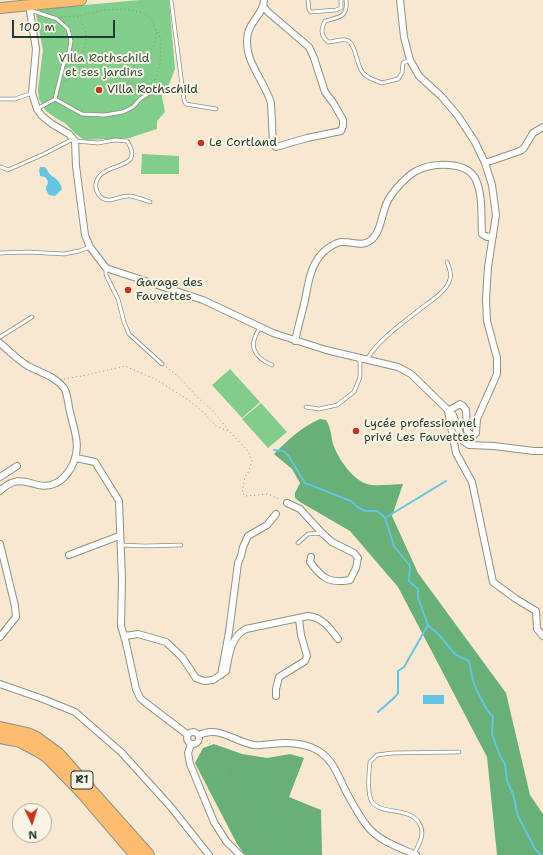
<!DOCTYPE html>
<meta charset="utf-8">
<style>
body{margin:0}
#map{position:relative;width:543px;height:855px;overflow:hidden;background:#f8e8d1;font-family:"Shantell Sans",sans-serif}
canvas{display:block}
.north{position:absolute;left:12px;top:803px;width:40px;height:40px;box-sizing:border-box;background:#fcf5e5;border:1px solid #a4ab9e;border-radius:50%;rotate:176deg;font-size:11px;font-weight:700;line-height:16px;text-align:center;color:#1f3d34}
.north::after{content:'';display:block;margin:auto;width:14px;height:18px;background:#c8321e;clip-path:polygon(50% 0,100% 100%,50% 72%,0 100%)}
.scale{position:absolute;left:12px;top:20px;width:103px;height:18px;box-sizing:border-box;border:2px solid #1f3d34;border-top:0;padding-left:5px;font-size:12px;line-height:14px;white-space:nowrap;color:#1f3d34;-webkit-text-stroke:3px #fcf5e5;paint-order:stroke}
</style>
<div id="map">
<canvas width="543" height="855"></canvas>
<div class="north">N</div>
<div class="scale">100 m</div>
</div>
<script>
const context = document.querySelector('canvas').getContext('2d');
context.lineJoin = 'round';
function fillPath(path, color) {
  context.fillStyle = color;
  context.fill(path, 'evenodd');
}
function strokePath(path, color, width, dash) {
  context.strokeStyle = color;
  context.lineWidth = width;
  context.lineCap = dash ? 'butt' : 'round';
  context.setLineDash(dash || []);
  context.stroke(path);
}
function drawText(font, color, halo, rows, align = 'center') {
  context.font = font + ' "Shantell Sans",sans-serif';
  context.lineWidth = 4;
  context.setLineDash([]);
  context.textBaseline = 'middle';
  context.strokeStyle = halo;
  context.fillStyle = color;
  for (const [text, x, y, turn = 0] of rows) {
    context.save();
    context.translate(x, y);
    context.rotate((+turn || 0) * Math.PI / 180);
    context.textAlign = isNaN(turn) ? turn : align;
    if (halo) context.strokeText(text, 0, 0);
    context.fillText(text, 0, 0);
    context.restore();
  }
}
fillPath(new Path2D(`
 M140 0H169L175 69 168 87 161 92 165 112 157 121V129L129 138 84 140 76 134 66 124 53 116 46 111 39 99 38 89 43 50 36 14 40 10 52 8Z
 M142 154 179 156V174H141Z
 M230 369 260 402 242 418 212 385Z
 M261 403 287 432 268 448 242 419Z`), '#81cd8c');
fillPath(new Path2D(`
 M320 419 326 420C331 428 331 436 333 444 338 459 355 484 372 485 383 486 393 484 403 484L392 516 418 573 506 693 530 795 543 814V855H497L487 757 398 587 350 531 300 502 295 498V493L300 483 292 469 274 454C288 440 301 427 320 419Z
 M214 744 242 754 267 758 290 754 304 758 289 797 321 810 322 855H245L237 844 195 763 203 748Z`), '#68b078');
fillPath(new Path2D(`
 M40 167H45C47 170 49 174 52 176 58 180 60 182 62 189L55 196 49 195 46 190C46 183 51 184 45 177L40 176 39 170Z
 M423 695H444V704H423Z`), '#64c5e2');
strokePath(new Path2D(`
 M274 450 283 451 288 455 305 483 351 501 359 508 365 511H377L381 514 385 518 394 546 410 566 409 581 418 589V598L428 625 439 635 456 655 469 661 473 681 477 691 487 710 493 717 492 734 500 756 505 764 507 781 513 794 518 816 535 849 541 855
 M385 518 446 481
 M378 712 395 697 398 693V671L404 667 428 625`), '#64c5e2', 2);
const lane = new Path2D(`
 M171 0 184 100 186 104 216 109
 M308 0 309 10 311 12 336 10 341 8V0
 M346 0C348 17 340 17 325 21 321 29 320 35 328 42 333 42 341 39 346 40 356 42 356 65 363 73 367 78 376 81 382 83L398 79 402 73 403 63 410 60
 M30 10 57 19 68 29 71 41 69 52 63 66 55 99
 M0 99H15L32 93
 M55 99 82 114 104 115 123 112 133 107 140 99 151 92
 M37 109 55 99
 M75 141 98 143 115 140 127 141C147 172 101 160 96 183 95 188 96 191 99 195 108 206 118 195 130 196 137 197 144 200 150 202
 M1 167 8 170 44 154 73 139
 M0 253 28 252 64 254 79 251 90 247
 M106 269V275L118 299 124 322 129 334 162 364
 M260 328C248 345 253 357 272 365
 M0 337 32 317
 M367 359C380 338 403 323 423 307 432 300 447 291 450 279 452 274 449 267 447 262
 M306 407 319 409 337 405 354 392 360 377V358
 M298 543 308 534 322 533
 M120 545 145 546 181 545
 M414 854C419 844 426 833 419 823 410 807 382 815 372 802 367 794 369 771 370 762L377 755 392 753 459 752`);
const street = new Path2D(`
 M400 0 404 37 410 60 419 76 441 96 458 116 475 142 485 163 492 185 496 215 488 267 486 299 487 321 497 358V374L477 419 476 433 474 435H471L467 431 466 410 463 406 460 404 448 411
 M29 5 36 49 32 93 37 109 42 116 52 124 69 134 75 141 76 166 85 235 90 247 106 268 203 300 273 333 326 350 398 367 411 374 453 415 463 441 469 445 494 446 534 451H543
 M264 7 268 12 309 47 314 58 325 92 334 104 343 120V126L341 131 307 138 276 147 273 144 271 103C264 79 242 60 248 33 251 20 264 13 264 0
 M485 163 520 151 524 148 533 133 543 127
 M295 341C298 327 302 313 305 300 308 285 310 269 319 257 324 250 336 241 344 242 353 242 363 247 371 240 383 230 381 209 390 197 396 188 407 176 416 171 432 163 467 160 476 180 483 196 481 217 482 234L487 237 493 236
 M0 343C9 351 18 360 28 366 41 373 55 376 64 388 68 394 68 405 70 412 75 434 82 447 71 468 67 474 63 480 56 483 35 494 23 468 0 491
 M448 411 456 453 472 482 493 582 516 599 536 611 537 629 543 636
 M76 458 95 462 119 501 122 580 121 626 126 643 136 689 140 698 146 703 188 735
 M0 477 17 466
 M287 503 300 509 322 533 332 542 354 553 358 558 356 568 350 580C329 584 322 578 310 562L311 557
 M0 544 15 606 16 617 0 637
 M69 555 119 536
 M125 636 138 634 166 642 182 657 196 678 204 681 213 680 226 671C229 655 231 636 246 629L308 616C322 617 330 628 338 639
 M221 675 229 632 238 563 241 556 243 547 248 536 267 525 276 514
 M0 684 43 699 75 712 121 752 170 806 209 855
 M276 696V689L279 677 305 661 307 656 301 635 299 619
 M187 738a6 6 0 1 1 12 0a6 6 0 1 1-12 0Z
 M199 735C218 725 235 742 254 745 260 746 266 744 272 744 287 742 304 743 317 750 335 760 339 780 349 797 354 806 360 817 367 826 379 841 398 847 416 855
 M191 744 188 753 190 764 214 822 226 841 240 855`);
const primary = new Path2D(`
 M0 8 81 0`);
const highway = new Path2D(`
 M0 728 27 734 36 738 58 754 148 855
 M0 737 20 741 39 751 48 757 82 792 136 855`);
strokePath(lane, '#8c9282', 4.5);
strokePath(street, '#8c9282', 8);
strokePath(primary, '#8c9282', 12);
strokePath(highway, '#8c9282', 14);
strokePath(new Path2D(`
 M61 17 78 16 104 10 126 9 143 13 151 19 161 40 160 64 153 87
 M78 17C82 23 86 29 86 37 86 54 77 56 87 74
 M121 72 128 82 146 90
 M65 81C84 69 102 77 120 73 132 70 149 56 154 45 156 41 156 34 156 30
 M166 367 180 378 198 398 212 410 230 432 248 451 252 460 249 471 245 477 242 493 245 496 268 494 281 500
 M64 379 87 375 125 366 155 379 187 399 203 412 216 426 230 432
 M207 740C215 751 221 763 231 773
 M268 855 259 843 248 834 244 824 239 804 234 781 231 773 230 765 233 760 293 762 300 765C300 778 290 777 282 785 283 811 293 835 308 855`), '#8c9282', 1, [1, 3]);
strokePath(lane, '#fff', 3);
strokePath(street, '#fff', 6);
strokePath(primary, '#fdbc70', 10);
strokePath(highway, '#fdbc70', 12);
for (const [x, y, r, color] of [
 [99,90,4,"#c8321e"],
 [201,143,4,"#c8321e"],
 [128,290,4,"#c8321e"],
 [356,431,4,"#c8321e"]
]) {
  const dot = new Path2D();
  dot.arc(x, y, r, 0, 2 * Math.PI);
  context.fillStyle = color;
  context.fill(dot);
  strokePath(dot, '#fcf5e5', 1.5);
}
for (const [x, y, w] of [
 [82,780,22]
]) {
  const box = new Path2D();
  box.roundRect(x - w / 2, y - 9, w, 18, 3);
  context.fillStyle = '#fcf5e5';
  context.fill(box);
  strokePath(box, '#1f3d34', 1);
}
drawText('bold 11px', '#1f3d34', null, [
 ["R1",82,780]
]);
drawText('12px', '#335a46', '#fcf5e5', [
 ["Villa Rothschild",104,59],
 ["et ses jardins",104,73]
]);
drawText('12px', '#1f3d34', '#fcf5e5', [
 ["Villa Rothschild",107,90],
 ["Le Cortland",209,143],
 ["Garage des",136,283],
 ["Fauvettes",136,297],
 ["Lycée professionnel",364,424],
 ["privé Les Fauvettes",364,438]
], 'left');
</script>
